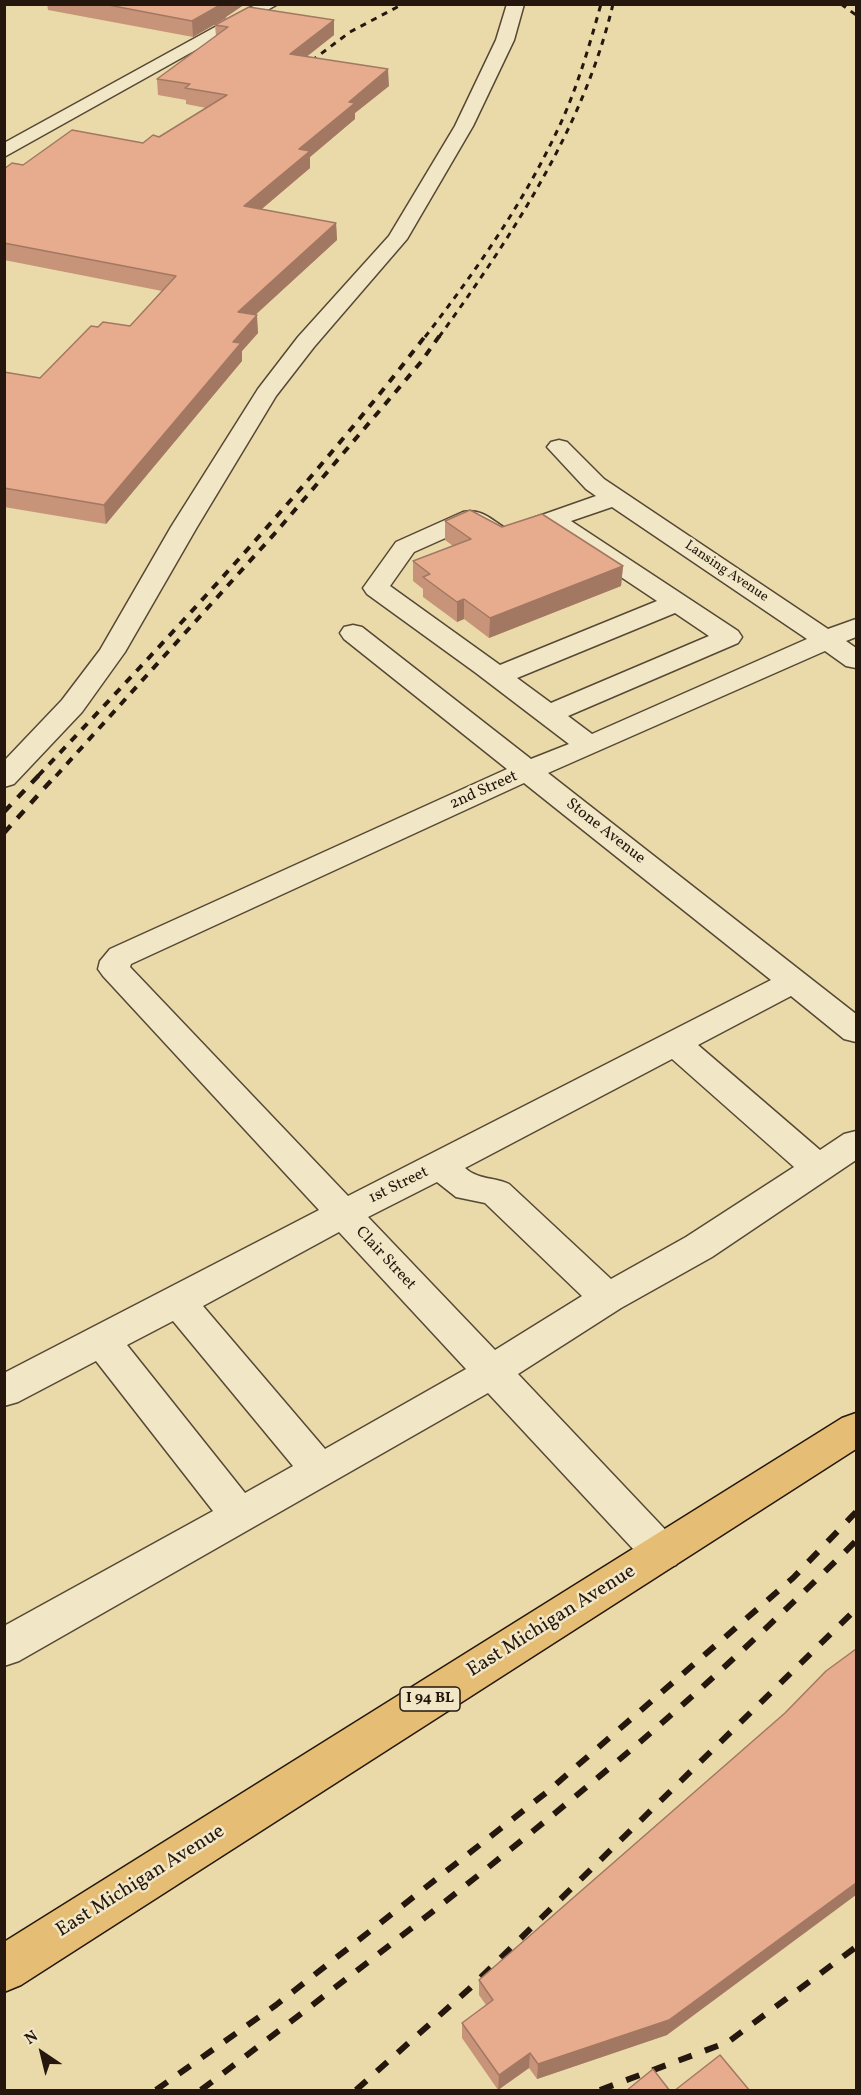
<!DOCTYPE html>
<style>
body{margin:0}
#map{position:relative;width:861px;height:2095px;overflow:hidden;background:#eadaa9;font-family:Vollkorn,serif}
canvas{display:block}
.frame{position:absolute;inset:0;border:6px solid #25170d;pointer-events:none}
.north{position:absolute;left:12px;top:2023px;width:60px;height:60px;-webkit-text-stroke:4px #f1e7c7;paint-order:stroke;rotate:325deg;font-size:16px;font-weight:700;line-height:24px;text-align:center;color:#25170d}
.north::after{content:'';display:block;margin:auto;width:21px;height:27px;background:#25170d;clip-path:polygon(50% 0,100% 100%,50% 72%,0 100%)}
</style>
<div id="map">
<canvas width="861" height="2095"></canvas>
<div class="frame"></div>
<div class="north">N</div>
</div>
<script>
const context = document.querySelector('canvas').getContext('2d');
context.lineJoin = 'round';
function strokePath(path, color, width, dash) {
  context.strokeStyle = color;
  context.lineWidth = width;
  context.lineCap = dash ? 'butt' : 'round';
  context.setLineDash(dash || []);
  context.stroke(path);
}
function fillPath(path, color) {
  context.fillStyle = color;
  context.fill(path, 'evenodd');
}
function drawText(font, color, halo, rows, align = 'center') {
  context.font = font + ' Vollkorn,serif';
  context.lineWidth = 5;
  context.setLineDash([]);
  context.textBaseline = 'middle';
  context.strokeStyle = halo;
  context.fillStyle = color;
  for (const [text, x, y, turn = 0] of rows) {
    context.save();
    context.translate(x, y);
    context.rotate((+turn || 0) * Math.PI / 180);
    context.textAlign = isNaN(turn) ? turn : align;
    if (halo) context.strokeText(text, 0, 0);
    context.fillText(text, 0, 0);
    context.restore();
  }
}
const minor = new Path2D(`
 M257 4H278L4 157V143Z
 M507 4H524L514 40 473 126 407 239 314 347 276 396 197 527 125 652 82 712 14 784 4 787V761L62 700 100 650 171 527 258 389 298 337 389 236 455 126 496 40Z
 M559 440 567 442 604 479 828 629 856 619V637L846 641 856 648V668L846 666 825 651 548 773 856 1014V1042L844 1039 791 996 698 1045 820 1150 844 1134 856 1131V1160L712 1257 621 1308 518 1374 676 1541 682 1553 676 1565 662 1570 648 1565 488 1393 19 1661 4 1666V1626L213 1511 96 1361 18 1402 4 1406V1373L319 1210 103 976 98 969 100 961 110 949 507 769 344 639 340 633 344 627 353 625 362 627 531 759 569 744 476 673 367 594 363 588 396 542 463 512C480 508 491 519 505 528L596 496 586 489 547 447 551 442ZM612 507 807 639 592 734 568 716 738 643 742 637 738 631 571 521ZM470 527 493 542 502 545 549 529 657 601 500 665 390 586 414 552ZM675 613 709 636 551 703 517 678ZM524 783 771 980 348 1196 130 967 131 964ZM672 1059 794 1167 686 1237 611 1279 509 1184C494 1177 478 1180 465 1168ZM437 1182 456 1197 485 1203 582 1296 495 1350 368 1217ZM339 1232 466 1369 325 1449 203 1306ZM173 1321 293 1466 245 1493 127 1345Z`);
const highway = new Path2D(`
 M856 1413V1449L21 1985 4 1992V1942L842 1418Z`);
strokePath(minor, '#564834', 3);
strokePath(highway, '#25170d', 3);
fillPath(minor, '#f1e7c7');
fillPath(highway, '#e5bd74');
strokePath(new Path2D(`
 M841 4 856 15
 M302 68 350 32 403 4
 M425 337C475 272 523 204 558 129 577 89 589 47 601 4
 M439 337C512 236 584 127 613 4`), '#25170d', 3, [6, 6]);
strokePath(new Path2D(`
 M38 776C172 634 307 490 426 335
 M56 776 277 531 421 362 440 335`), '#25170d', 4, [8, 8]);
strokePath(new Path2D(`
 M4 812 40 774
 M4 833 57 774`), '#25170d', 4.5, [10, 10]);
strokePath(new Path2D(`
 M156 2090 276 2005 547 1792 793 1578 856 1512
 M201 2090C343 1982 484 1874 620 1759 702 1690 780 1616 856 1541
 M356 2090 469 1989 856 1609
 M600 2090 728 2042 856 1947`), '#25170d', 6, [14, 14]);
fillPath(new Path2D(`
 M47 4H245L226 17V18L193 37 48 10Z
 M334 20V35L307 56 389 86 355 113V119L310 157V168L262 209 336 223 337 240 256 314 258 333 242 351V361L106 524 4 507V372L40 378 98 327 130 326 162 291 4 260V169L143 143 159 137 206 108 186 104V100L158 95 157 79 216 36 215 25Z
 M445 521 502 527 623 566 621 586 489 638 464 619 457 622 423 597V589L413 581V561L453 546 445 540Z
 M785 1713 667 2035 537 2079 529 2068 498 2090 462 2038V2023L486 2005 479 1995V1980Z`), '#c79479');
fillPath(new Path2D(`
 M222 4H245L226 17V18L193 37 192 21Z
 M334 20V35L290 70V54Z
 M388 69 389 86 355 113V119L310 157V168L245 223 244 206 299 149 349 102Z
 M336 223 337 240 239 330 238 312Z
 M257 315 258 333 242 351V361L106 524 104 505 233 342Z
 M623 566 621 586 489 638 490 618Z
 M464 599V619L457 622V602Z
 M856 1883V1895L667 2035 537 2079 538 2064Z
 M530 2053 529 2068 498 2090 499 2075Z`), '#a27863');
const building = new Path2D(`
 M103 4H222L192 21Z
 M249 7 334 20 290 54 388 69 349 102 355 103 299 149 310 151 244 206 336 223 238 312 257 315 233 342 241 343 104 505 4 488V372L40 378 91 326 98 327 103 322 130 326 176 276 4 243V169L12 163 23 165 72 130 143 143 153 135 159 137 227 95 185 88 190 84 157 79 228 27 215 25Z
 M470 510 502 527 542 514 623 566 490 618 464 599 457 602 423 577 430 574 413 561 471 539 445 521Z
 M856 1649V1883L669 2020 538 2064 530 2053 499 2075 462 2023 493 2000 479 1980 785 1713 826 1671Z
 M720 2055 750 2091H674Z
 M653 2069 670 2091H626Z`);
fillPath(building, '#e7ac8d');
strokePath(building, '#a27863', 1.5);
drawText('14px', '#25170d', '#f1e7c7', [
 ["Lansing Avenue",726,572,34]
]);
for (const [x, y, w] of [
 [430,1699,60]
]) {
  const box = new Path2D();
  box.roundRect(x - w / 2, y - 12, w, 24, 4.5);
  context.fillStyle = '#f1e7c7';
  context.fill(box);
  strokePath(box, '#25170d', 1.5);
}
drawText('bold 15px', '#25170d', null, [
 ["I 94 BL",430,1699]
]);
drawText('16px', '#25170d', '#f1e7c7', [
 ["2nd Street",484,791,-24],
 ["Stone Avenue",605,832,38],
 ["1st Street",399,1186,-26],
 ["Clair Street",385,1259,47]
]);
drawText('20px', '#25170d', '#f1e7c7', [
 ["East Michigan Avenue",552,1622,-32],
 ["East Michigan Avenue",141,1882,-32]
]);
</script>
